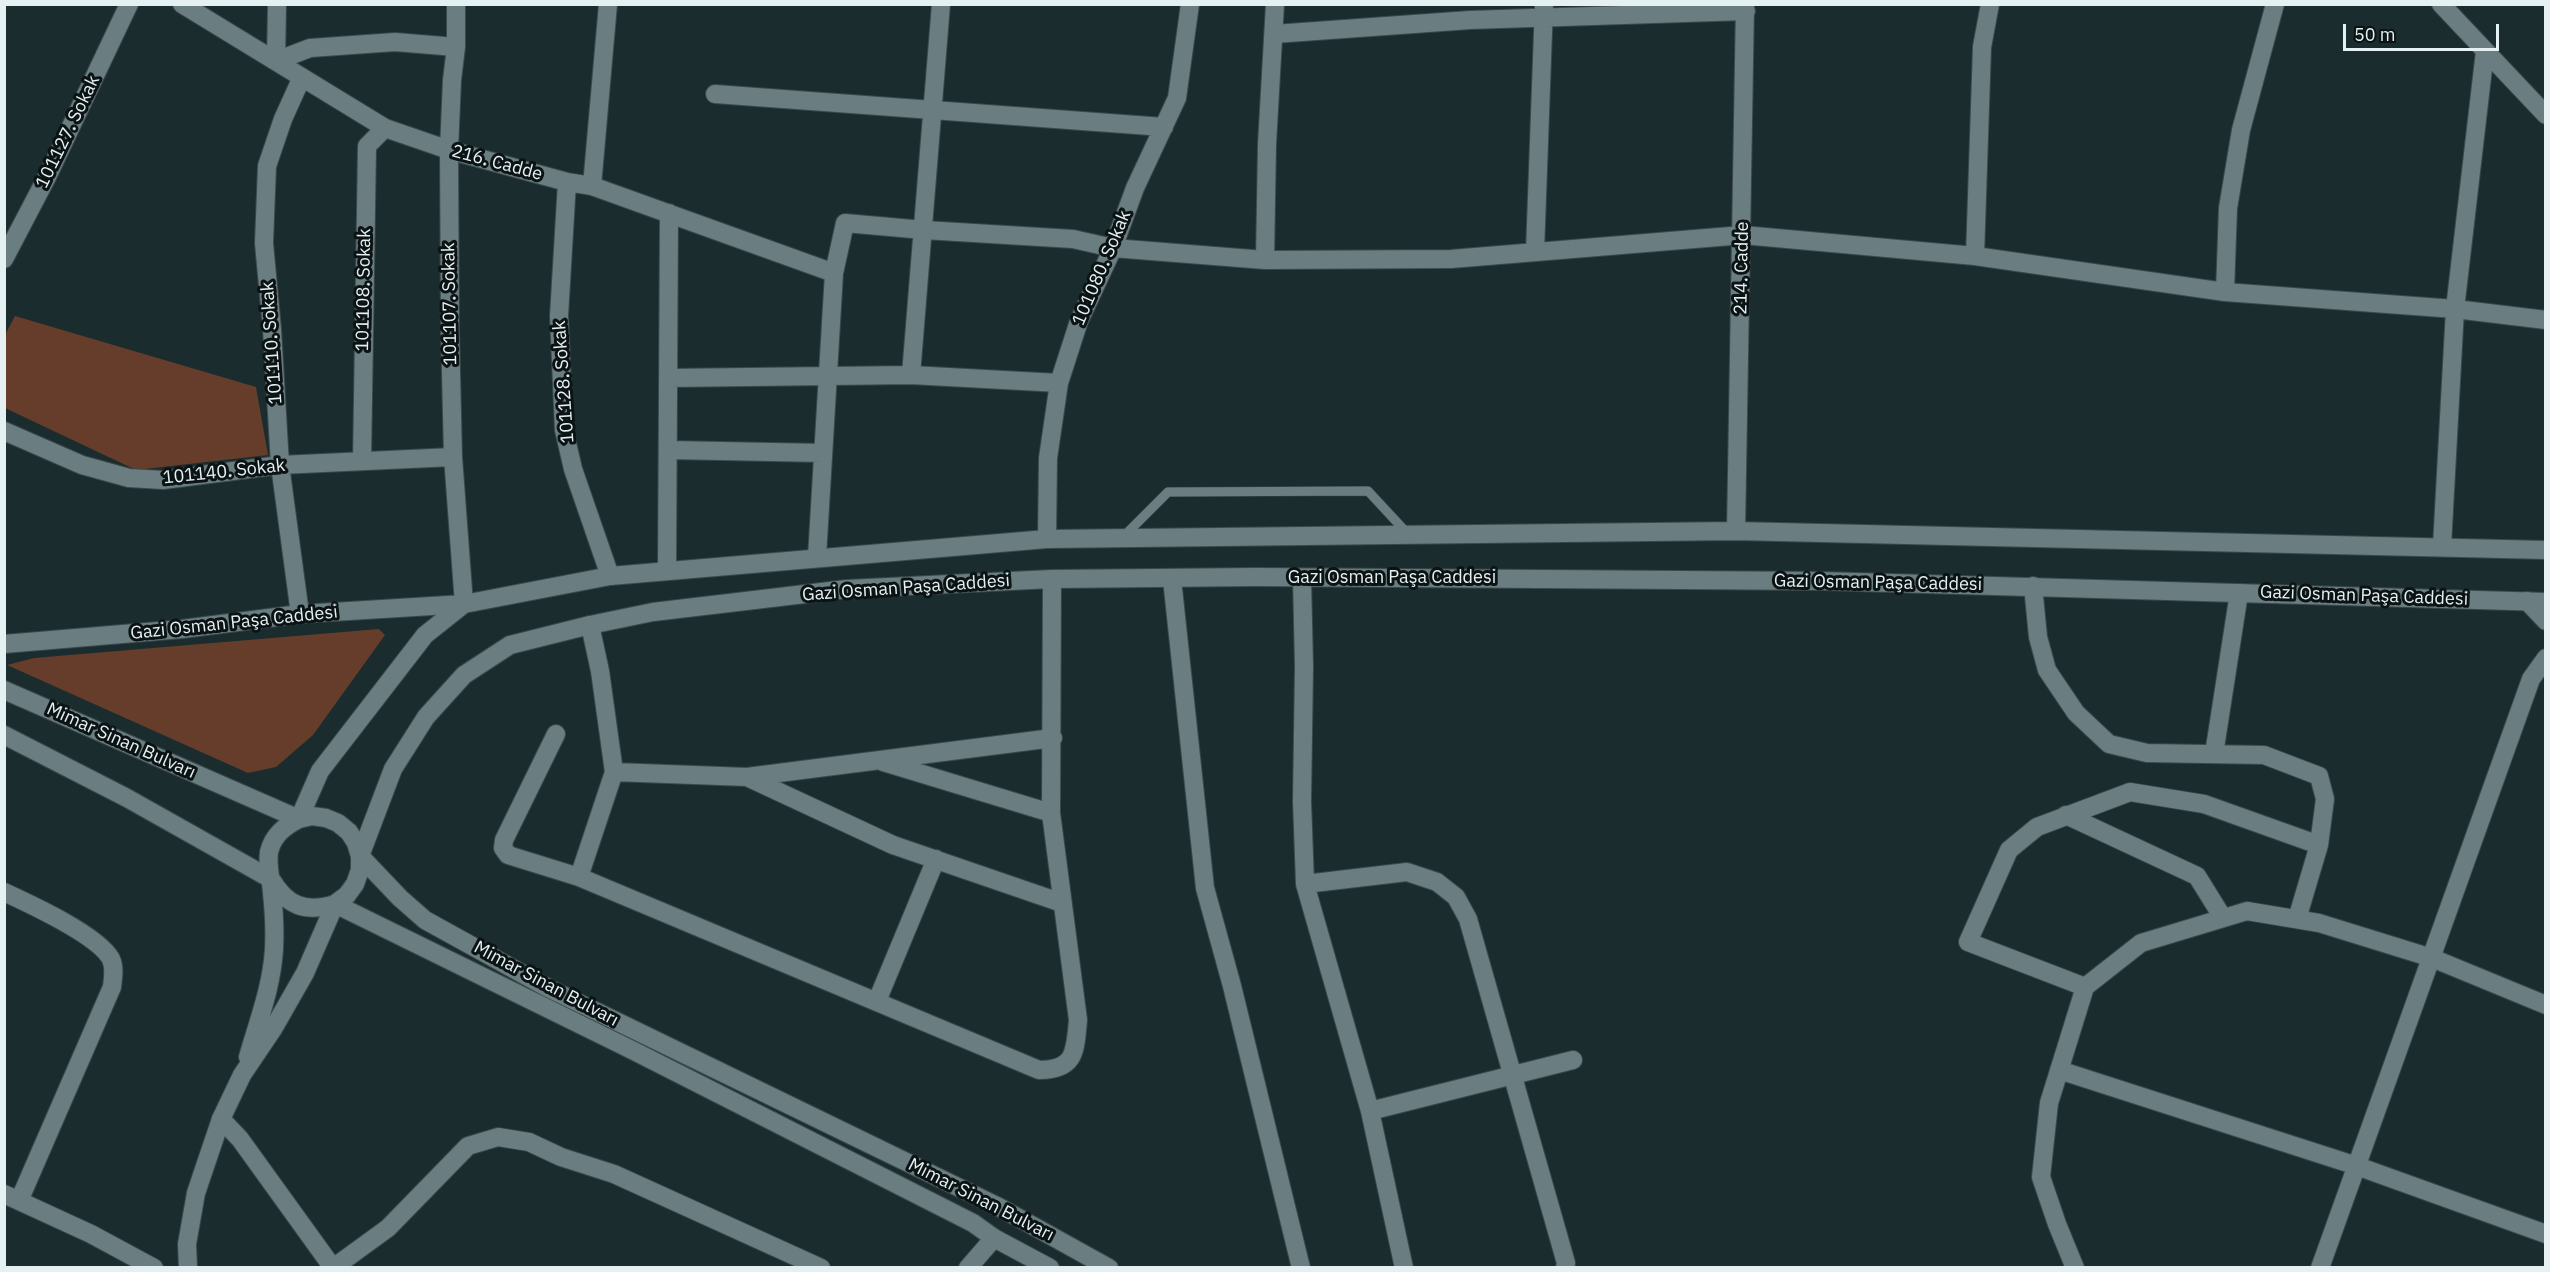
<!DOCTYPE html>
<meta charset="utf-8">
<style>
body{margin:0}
#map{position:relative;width:2550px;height:1272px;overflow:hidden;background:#1b2c2f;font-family:"IBM Plex Sans",sans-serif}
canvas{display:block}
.frame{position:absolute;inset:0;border:6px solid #e5f0f2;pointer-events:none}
.scale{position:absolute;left:2343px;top:24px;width:156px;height:27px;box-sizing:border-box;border:3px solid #e5f0f2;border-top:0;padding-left:8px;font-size:18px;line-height:21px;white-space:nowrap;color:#e5f0f2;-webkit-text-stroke:4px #0b1314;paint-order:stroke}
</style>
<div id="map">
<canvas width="2550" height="1272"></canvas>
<div class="frame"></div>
<div class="scale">50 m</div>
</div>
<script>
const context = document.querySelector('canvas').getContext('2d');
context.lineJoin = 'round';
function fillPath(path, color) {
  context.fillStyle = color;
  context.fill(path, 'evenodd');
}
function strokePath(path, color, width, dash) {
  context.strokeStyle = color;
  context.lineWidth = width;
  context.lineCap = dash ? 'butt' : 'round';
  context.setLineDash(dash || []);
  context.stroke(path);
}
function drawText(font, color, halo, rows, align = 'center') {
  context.font = font + ' "IBM Plex Sans",sans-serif';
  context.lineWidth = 6;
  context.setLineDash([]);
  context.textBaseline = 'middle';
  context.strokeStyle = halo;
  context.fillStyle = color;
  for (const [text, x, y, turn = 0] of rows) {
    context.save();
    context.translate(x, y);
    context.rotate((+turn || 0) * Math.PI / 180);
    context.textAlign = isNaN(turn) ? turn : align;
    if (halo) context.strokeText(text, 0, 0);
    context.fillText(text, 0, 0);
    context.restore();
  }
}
fillPath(new Path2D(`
 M15 316 256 387 268 455 136 470 5 408V335Z
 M379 629 385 635 313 735 276 767 248 773 7 665 34 658Z`), '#653d2a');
const lane = new Path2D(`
 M1122 538 1168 492 1368 491 1407 533`);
const street = new Path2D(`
 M182 4 385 128 449 150 567 182 592 186 834 273
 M277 4 276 61 310 48 395 42 456 47
 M2441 4 2546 115
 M1274 34 1470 20 1746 11
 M715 94 1164 127
 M567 182 559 316 564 430 573 469 610 576
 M592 186 608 4
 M1535 252 1544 4
 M1975 256 1982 47 1990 4
 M4 259 48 175 129 4
 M1265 260 1267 144 1275 4
 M2225 292 2228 208 2241 130 2275 4
 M911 375 941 4
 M668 378 911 375 1059 383
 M4 431 82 465 129 478 163 480 280 465 453 457
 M669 450 823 453
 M362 461 367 146 385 128
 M1047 539 1048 458 1059 383 1079 321 1113 248 1135 188 1177 98 1190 4
 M2442 546 2455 309 2485 51
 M817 557 834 273 845 223 924 230 1073 239 1113 248 1265 260 1451 259 1743 235 1975 256 2225 292 2455 309 2546 320
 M667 570 669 213
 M1302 578 1304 667 1302 801 1305 884 1370 1111 1404 1268
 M1172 579 1205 888 1232 986 1301 1268
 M2033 586 2038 637 2047 670 2076 713 2109 744 2147 753 2264 755 2319 776 2325 799 2319 845 2297 919
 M2527 601 2546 621
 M300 614 280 465 272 329 264 243 267 166 283 119 302 77
 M590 625 600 671 614 772 579 877 1039 1070C1076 1070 1075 1051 1078 1020L1051 813 1052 579
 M4 644 182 629 300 614 464 604 453 457 450 330 449 150 452 80 456 47V4
 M556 734 504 840 503 848 508 855 579 877
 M2214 754 2239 593
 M883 762 1051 813
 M614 772 747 777 1053 738
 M747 777 893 845 1062 903
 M2066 815 2197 876 2223 918
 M1305 884 1407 872 1437 882 1456 897 1468 919 1566 1263 1565 1268
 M4 892C30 904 98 935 111 959 115 968 113 978 112 987L19 1201
 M2085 987 1968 942 2009 850 2037 827 2130 792 2204 804 2319 845
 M877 1001 936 859
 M2059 1070 2357 1166 2546 1234
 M1370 1111 1573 1060
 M221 1119 240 1139 333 1268
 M4 1194 91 1234 154 1268
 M333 1268 388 1228 468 1146 498 1137 529 1142 561 1157 614 1174 821 1268
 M968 1268 994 1238
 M2075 1268 2057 1224 2041 1177 2049 1103 2085 987 2141 943 2247 911 2319 923 2432 958 2546 1005
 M2320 1268 2531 679 2546 658`);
const secondary = new Path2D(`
 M1736 531 1745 4
 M4 690 299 819 312 816 326 818 338 823 349 832 356 843 360 856 400 898 425 920 550 989 999 1207 1109 1268
 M4 735 127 798 271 879C287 906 305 913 335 904L632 1050 973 1223 994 1238 1050 1268
 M299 819 320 771 425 635 464 604 610 576 1047 539 1736 531 2546 550
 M248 1057C258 1022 272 986 274 949 275 930 274 912 272 893 271 879 267 865 269 852 273 835 285 826 299 819
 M188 1268 187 1244 196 1193 221 1119 242 1075 273 1029 305 973 335 904 347 895 355 884 360 870V856L393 769 426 717 464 675 510 645 590 625 653 612 847 589 1052 579 1256 577 1822 581 2546 602`);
strokePath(lane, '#3a494c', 10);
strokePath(street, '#3a494c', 20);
strokePath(secondary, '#3a494c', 20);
strokePath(lane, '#6a7e82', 9);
strokePath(street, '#6a7e82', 18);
strokePath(secondary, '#6a7e82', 18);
drawText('18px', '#e5f0f2', '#0b1314', [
 ["101127. Sokak",68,132,-64],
 ["216. Cadde",497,163,15],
 ["101080. Sokak",1102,268,-67],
 ["214. Cadde",1742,268,-89],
 ["101108. Sokak",364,290,-89],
 ["101107. Sokak",450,304,-91],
 ["101110. Sokak",272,343,-94],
 ["101128. Sokak",564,382,-94],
 ["101140. Sokak",224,472,-6],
 ["Gazi Osman Paşa Caddesi",1392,578],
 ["Gazi Osman Paşa Caddesi",1878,583,1],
 ["Gazi Osman Paşa Caddesi",906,588,-4],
 ["Gazi Osman Paşa Caddesi",2364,596,2],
 ["Gazi Osman Paşa Caddesi",234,623,-6],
 ["Mimar Sinan Bulvarı",121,741,24],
 ["Mimar Sinan Bulvarı",546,984,28],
 ["Mimar Sinan Bulvarı",981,1200,27]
]);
</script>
